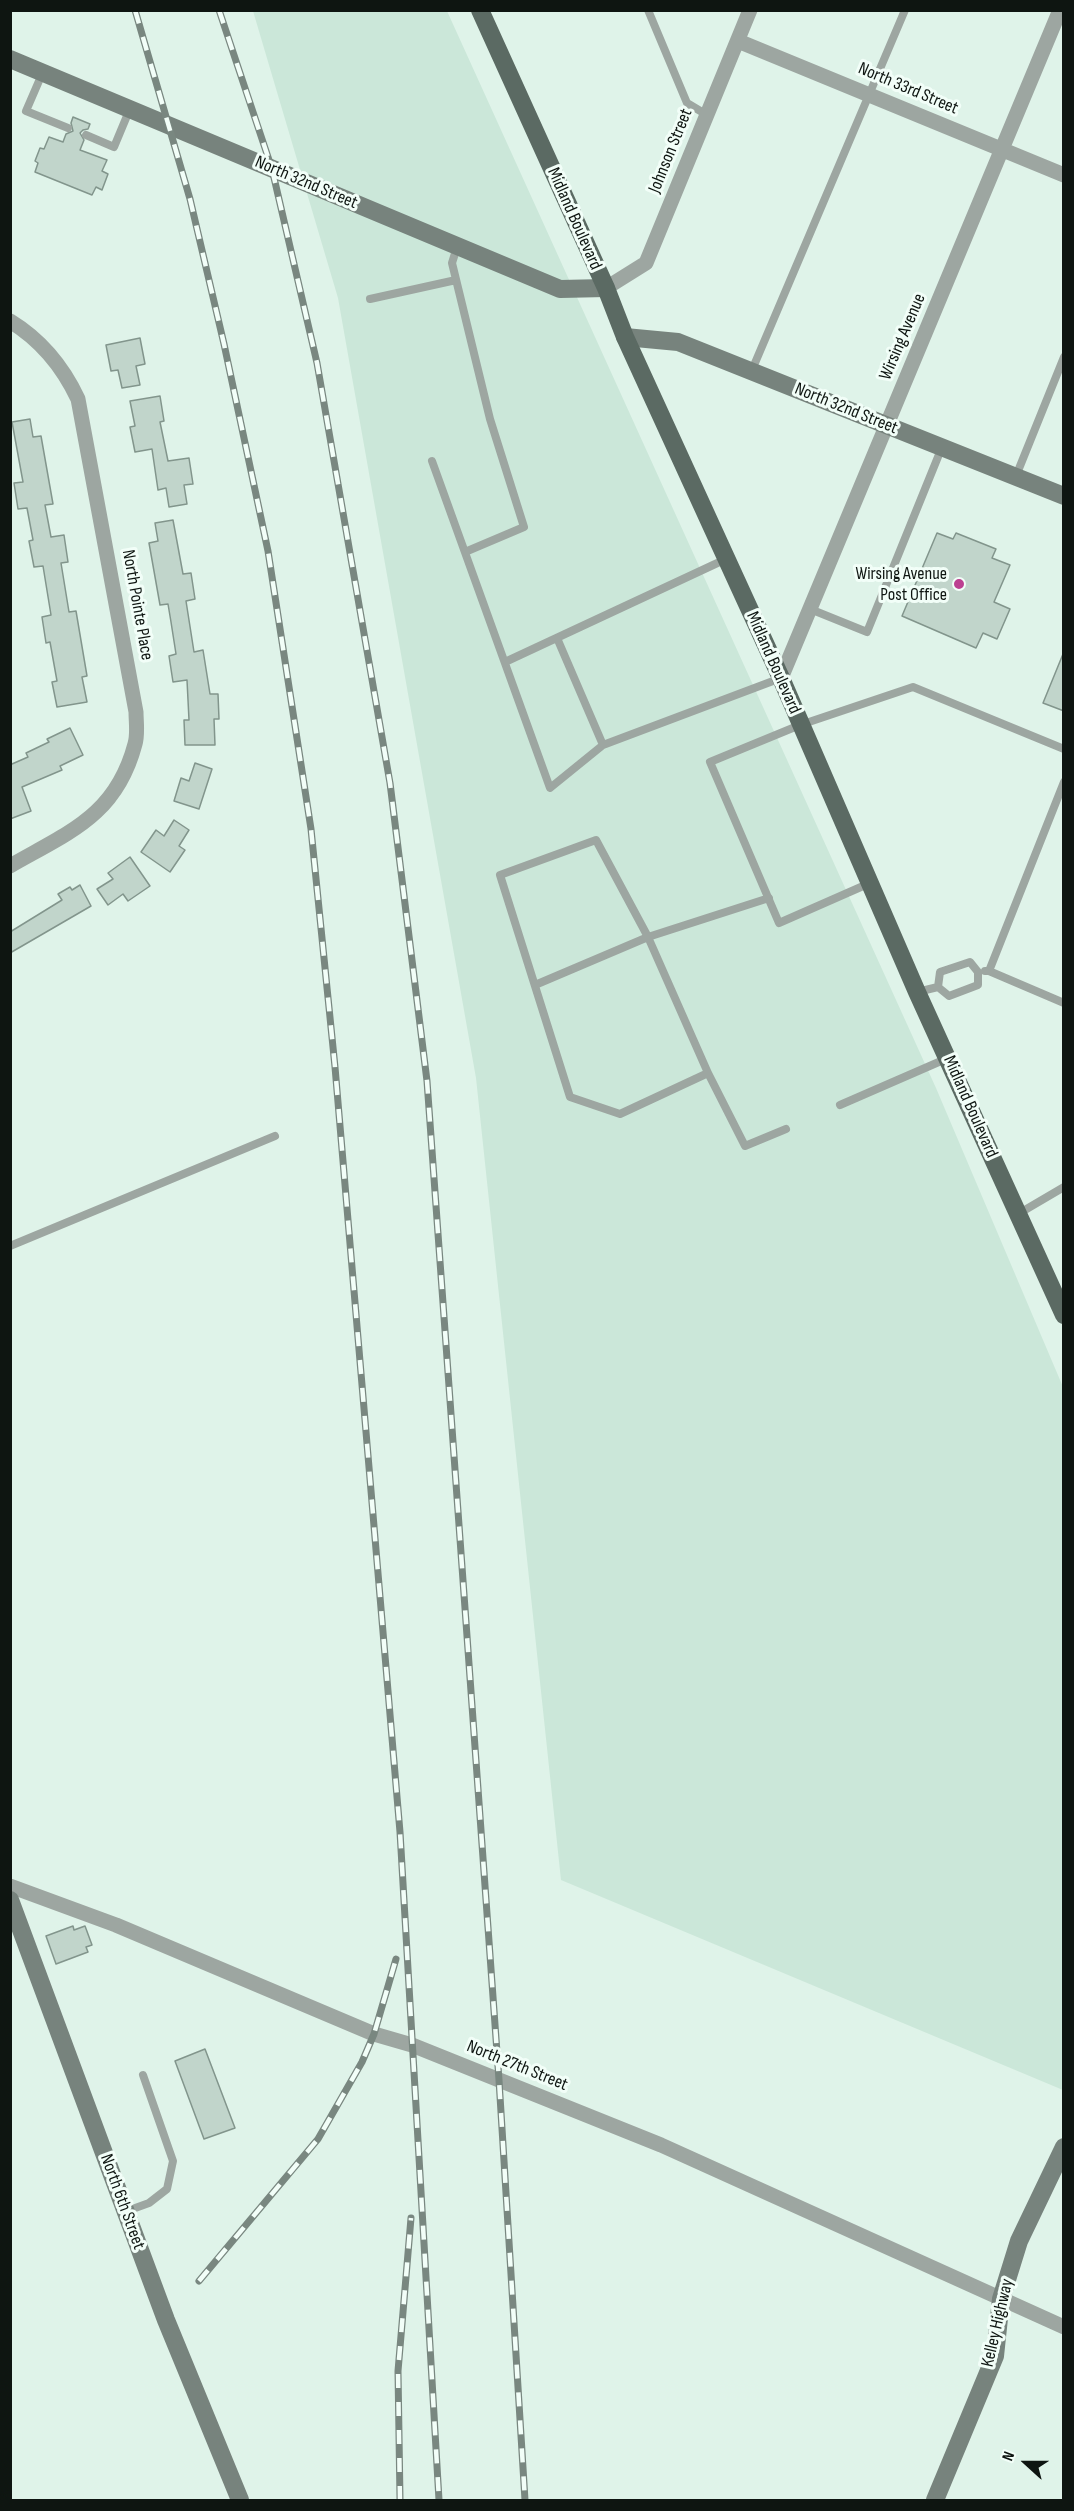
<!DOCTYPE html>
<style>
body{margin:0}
#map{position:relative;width:1074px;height:2511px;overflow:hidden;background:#dff3e9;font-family:"Sofia Sans Condensed",sans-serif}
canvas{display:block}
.frame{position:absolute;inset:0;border:12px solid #0e1511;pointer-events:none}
.north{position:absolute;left:996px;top:2433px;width:60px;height:60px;-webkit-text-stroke:4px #f2fef8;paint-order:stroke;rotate:291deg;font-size:16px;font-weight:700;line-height:24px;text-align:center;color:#0e1511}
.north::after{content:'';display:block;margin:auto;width:21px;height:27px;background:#0e1511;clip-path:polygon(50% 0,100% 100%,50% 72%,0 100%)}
</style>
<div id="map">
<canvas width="1074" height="2511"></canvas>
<div class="frame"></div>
<div class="north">N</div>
</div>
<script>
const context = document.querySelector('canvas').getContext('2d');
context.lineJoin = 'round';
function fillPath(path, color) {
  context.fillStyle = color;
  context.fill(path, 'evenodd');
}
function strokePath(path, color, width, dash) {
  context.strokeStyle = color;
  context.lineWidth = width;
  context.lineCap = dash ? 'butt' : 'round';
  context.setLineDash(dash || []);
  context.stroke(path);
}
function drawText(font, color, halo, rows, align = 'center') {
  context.font = font + ' "Sofia Sans Condensed",sans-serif';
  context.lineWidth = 6;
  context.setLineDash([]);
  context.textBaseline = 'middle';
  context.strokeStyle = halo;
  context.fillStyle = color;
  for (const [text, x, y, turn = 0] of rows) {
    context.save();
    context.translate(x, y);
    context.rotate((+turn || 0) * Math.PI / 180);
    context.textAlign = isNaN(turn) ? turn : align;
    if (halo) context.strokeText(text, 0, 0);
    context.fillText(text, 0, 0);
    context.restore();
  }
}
fillPath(new Path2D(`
 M253 11H447L936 1088 1063 1387V2090L561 1880 476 1078 338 298Z`), '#cbe7d9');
const building = new Path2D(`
 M73 117 90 124 88 129 83 130 80 133 84 140 80 150 107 160 102 171 108 174 102 190 96 187 92 195 35 172 38 163 35 161 40 148 44 149 49 137 63 142 66 134 73 131 71 123Z
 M140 338 145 364 136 366 140 385 122 388 118 370 111 371 106 345Z
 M160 396 164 421 160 422 168 461 189 458 193 484 184 485 187 504 169 507 166 488 158 490 152 449 135 452 130 427 135 426 130 401Z
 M30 419 33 437 41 436 53 504 45 505 51 537 64 535 68 562 61 563 69 612 76 611 87 676 82 677 87 702 57 707 52 682 57 681 50 642 46 643 42 617 51 615 43 566 34 567 29 541 33 540 27 508 18 509 14 483 23 482 12 422Z
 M173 520 183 574 191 573 195 599 186 601 194 652 203 650 210 694H218L219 719H214L215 745H185L184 720H189L187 680 173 682 169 656 176 654 171 622 168 604 160 605 149 543 158 541 155 523Z
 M937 533 953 539 956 533 996 549 992 558 1010 565 994 602 1010 609 997 639 983 633 976 648 902 616Z
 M1063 654H1064V711L1043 703Z
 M70 728 83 755 60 766 62 770 22 787 31 811 10 819V761L12 764 28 757 26 753 49 742 47 739Z
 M195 763 212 769 199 809 174 801 181 778 189 781Z
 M174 820 189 830 179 846 185 850 170 872 141 852 156 830 164 836Z
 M130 857 150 886 128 901 123 894 108 905 97 889 113 879 108 873Z
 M80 885 91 906 10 953V932L62 900 58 894 70 887 72 890Z
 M73 1926 74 1930 85 1926 92 1945 86 1947 88 1952 56 1964 46 1936Z
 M205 2049 235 2128 204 2139 175 2061Z`);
fillPath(building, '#c1d5cb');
strokePath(building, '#82958c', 1.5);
strokePath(new Path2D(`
 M648 10 687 103 707 115
 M42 74 26 111 68 128
 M86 135 114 147 129 111
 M457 247 452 263 490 419 524 527 465 552
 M370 299 456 280
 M752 370 905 10
 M432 461 550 788 603 745 781 678
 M1016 476 1064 357
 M810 609 867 632 942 447
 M557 638 603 745
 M505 662 726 559
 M870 883 779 923 710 762 800 725 913 687 1064 749
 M769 898 648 937 708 1073 745 1146 786 1129
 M970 962 978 972V985L949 996 938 987 940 972Z
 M985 971H989L1064 1003
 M989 971 1064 782
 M535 985 648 937 596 840 500 875 570 1097 620 1114 708 1073
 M917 992 938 987
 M840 1105 948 1058
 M1018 1214 1064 1187
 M10 1246 275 1136
 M127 2211 149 2203 167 2189 173 2161 143 2075`), '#9da6a1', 8);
strokePath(new Path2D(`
 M738 41 1064 175
 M606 288 646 263 750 10
 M10 321C41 340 63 367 78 399L136 712C136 722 138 734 135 744 116 816 69 832 10 866
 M781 678 1060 10
 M10 1886 116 1925 374 2034 412 2045 661 2145 1064 2327`), '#9da6a1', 15);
strokePath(new Path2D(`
 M10 59 560 289 606 288
 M625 337 678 342 1064 496
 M10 1900 166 2320 240 2500
 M935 2500 995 2356 1001 2299 1019 2241 1064 2147`), '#77837d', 18);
strokePath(new Path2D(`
 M480 10 606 288 625 337 781 678 917 992 1064 1315`), '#5b6a63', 18);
const rail = new Path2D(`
 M135 10 190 199 224 344 268 551 311 829 335 1067 400 1832 439 2500
 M219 10 272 169 317 363 390 783 427 1081 499 2080 525 2500
 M199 2281 318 2139 362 2062 374 2034 396 1959
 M400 2500 398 2371 411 2218`);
strokePath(rail, '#798780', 7);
strokePath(rail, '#f2fef8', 4.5, [14]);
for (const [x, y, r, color] of [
 [959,584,6,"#bc4091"]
]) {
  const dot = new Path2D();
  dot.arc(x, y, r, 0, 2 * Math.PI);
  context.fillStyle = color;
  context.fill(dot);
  strokePath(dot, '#f2fef8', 2);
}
drawText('18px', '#0e1511', '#f2fef8', [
 ["North 33rd Street",908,89,23],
 ["Johnson Street",671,151,-68],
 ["North 32nd Street",306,183,23],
 ["Midland Boulevard",574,219,66],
 ["Wirsing Avenue",903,337,-67],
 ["North 32nd Street",846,409,22],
 ["North Pointe Place",137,605,80],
 ["Midland Boulevard",773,663,66],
 ["Midland Boulevard",970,1107,66],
 ["North 27th Street",517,2066,22],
 ["North 6th Street",122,2202,70],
 ["Kelley Highway",998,2323,-77]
]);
drawText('18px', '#0e1511', '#f2fef8', [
 ["Wirsing Avenue",947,574],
 ["Post Office",947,595]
], 'right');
</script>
